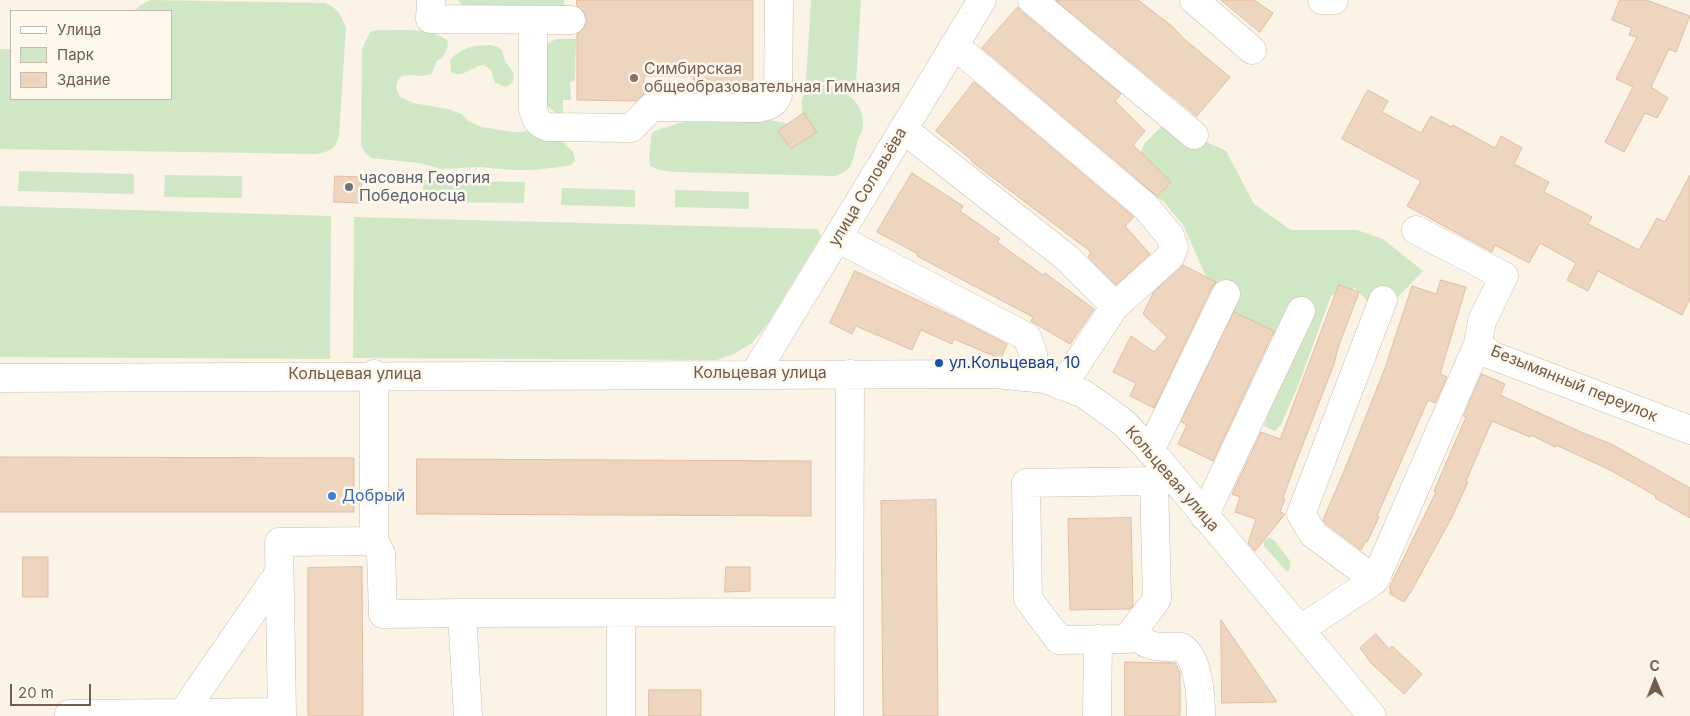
<!DOCTYPE html>
<meta charset="utf-8">
<style>
body{margin:0}
#map{position:relative;width:1690px;height:716px;overflow:hidden;background:#fbf4e6;font-family:Inter,sans-serif}
canvas{display:block}
.legend{position:absolute;left:10px;top:10px;width:162px;height:90px;box-sizing:border-box;background:#fef8ec;border:1px solid #c6baac;margin:0;padding:6px 9px;list-style:none;font-size:15px;color:#725c4c}
.legend li{display:flex;align-items:center;gap:10px;height:25px}
.legend b{width:25px;border:1px solid #c6baac}
.north{position:absolute;left:1630px;top:656px;width:50px;height:50px;-webkit-text-stroke:4px #fef8ec;paint-order:stroke;rotate:359deg;font-size:14px;font-weight:700;line-height:20px;text-align:center;color:#725c4c}
.north::after{content:'';display:block;margin:auto;width:18px;height:22px;background:#725c4c;clip-path:polygon(50% 0,100% 100%,50% 72%,0 100%)}
.scale{position:absolute;left:10px;top:684px;width:81px;height:22px;box-sizing:border-box;border:2px solid #725c4c;border-top:0;padding-left:6px;font-size:15px;line-height:18px;white-space:nowrap;color:#725c4c;-webkit-text-stroke:4px #fef8ec;paint-order:stroke}
</style>
<div id="map">
<canvas width="1690" height="716"></canvas>
<ul class="legend">
<li><b style="height:6px;background:#fff"></b>Улица</li>
<li><b style="height:14px;background:#d0e7c5"></b>Парк</li>
<li><b style="height:14px;background:#eed5bf"></b>Здание</li>
</ul>
<div class="north">С</div>
<div class="scale">20 m</div>
</div>
<script>
const context = document.querySelector('canvas').getContext('2d');
context.lineJoin = 'round';
function fillPath(path, color) {
  context.fillStyle = color;
  context.fill(path, 'evenodd');
}
function strokePath(path, color, width, dash) {
  context.strokeStyle = color;
  context.lineWidth = width;
  context.lineCap = dash ? 'butt' : 'round';
  context.setLineDash(dash || []);
  context.stroke(path);
}
function drawText(font, color, halo, rows, align = 'center') {
  context.font = font + ' Inter,sans-serif';
  context.lineWidth = 5;
  context.setLineDash([]);
  context.textBaseline = 'middle';
  context.strokeStyle = halo;
  context.fillStyle = color;
  for (const [text, x, y, turn = 0] of rows) {
    context.save();
    context.translate(x, y);
    context.rotate((+turn || 0) * Math.PI / 180);
    context.textAlign = isNaN(turn) ? turn : align;
    if (halo) context.strokeText(text, 0, 0);
    context.fillText(text, 0, 0);
    context.restore();
  }
}
fillPath(new Path2D(`
 M150 0 325 3C338 8 341 15 346 28L339 136C335 150 330 151 316 154L0 149V49H11V99H171V11H135L139 6Z
 M458 0H564V8L463 6Z
 M811 0H861L856 84 806 81Z
 M376 30C398 31 428 26 447 40L448 46 443 57 437 61 431 74 421 76 411 75 402 76 398 80 396 88 400 97 413 103 448 109 462 114 468 121 482 127 513 132 532 131 560 139 573 152 575 159 574 162 571 165 560 167 532 170H513L480 167 442 169 418 163 371 158 366 154 361 145 362 49 370 32Z
 M556 39H576L575 81 570 82 571 100H563V114L556 113 545 104 547 44Z
 M490 45 498 47 502 50 505 61 513 72 514 78 512 83 506 87 495 83 491 70 484 65C471 66 464 79 451 72L450 60C460 48 475 45 490 45Z
 M814 84C838 84 865 99 863 126 863 133 858 137 857 144 852 161 854 170 835 176L673 172 660 170 650 166C648 156 651 146 651 135L654 131 690 120H768L792 124C807 115 801 114 802 100 803 93 809 88 814 84Z
 M1165 123 1226 151 1254 204 1291 230H1357L1383 239 1423 271 1397 298 1370 304 1355 288 1331 296 1299 383 1281 425 1275 431 1264 426 1269 410 1278 344 1269 329 1252 322 1230 317 1209 283 1183 225 1163 201 1137 188 1134 167 1144 144Z
 M19 171 134 174V194L18 191Z
 M165 175 242 176V198L164 197Z
 M423 180 525 182 524 203 423 202Z
 M562 188 635 190V207L561 205Z
 M675 190 749 192V209L675 207Z
 M0 206 331 216 330 359 0 357Z
 M354 217 817 229 821 236 768 323 752 343 734 354 717 360 353 358Z
 M1268 538 1274 540 1291 562 1289 571H1286L1264 546V541Z`), '#d0e7c5');
const building = new Path2D(`
 M577 0H753V89L698 88V80H693V76H644V94L636 101 577 100V34L584 28 587 21 584 12 577 6Z
 M1056 0H1138L1173 27 1183 38 1230 77 1197 116Z
 M1221 0H1254L1273 13 1260 32Z
 M1620 0H1646L1690 16 1676 52 1669 49 1651 87 1668 98 1657 118 1645 113 1624 152 1605 142 1633 87 1616 79 1637 37 1629 35 1632 28 1612 20Z
 M1018 7 1022 12 1121 94 1115 101 1145 131 1133 145 1171 182 1157 196 982 48Z
 M974 82 1134 217 1125 226 1150 254 1116 285 1088 257 1091 252 971 161 972 160 936 131Z
 M1368 90 1388 101 1382 112 1421 133 1431 116 1452 127 1453 125 1495 148 1501 136 1522 148 1514 164 1549 182 1544 192 1592 217 1588 224 1639 250 1657 218 1665 222 1690 175V299L1682 315 1598 271 1588 291 1567 280 1576 263 1540 243 1529 263 1495 245 1492 252 1407 206 1421 181 1342 139Z
 M804 113 817 132 791 149 778 131Z
 M912 173 963 206 960 211 1000 239 997 242 1043 275 1045 273 1094 309 1070 344 1031 321 1033 317 917 256 918 254 877 232Z
 M335 176 362 177 361 203 334 202Z
 M1183 265 1216 282 1212 287 1154 408 1130 396 1136 383 1113 372 1131 336 1154 352 1167 337 1143 314 1153 293Z
 M855 271 954 317 1007 344 1001 359 954 339 952 344 921 330 912 350 856 326 852 334 830 323Z
 M1441 280 1466 287 1440 374 1447 377 1435 403 1428 400 1377 516 1379 517 1367 542 1366 541 1361 550 1325 523 1323 520 1347 464 1385 368 1412 286 1436 294Z
 M1339 285 1359 292 1338 348 1334 364 1296 462 1283 498 1285 499 1280 512 1285 514 1255 551 1248 543 1256 519 1235 512 1240 497 1232 494 1261 432 1280 439Z
 M1234 312 1274 331 1213 461 1178 444 1187 425 1181 422Z
 M1482 374 1505 384 1500 395 1581 432 1611 444 1690 488V518L1655 498 1656 496 1610 470 1556 445 1555 447 1531 435 1530 437 1492 421 1466 481 1468 482 1452 517 1412 590 1404 602 1390 594V586L1436 492 1434 491 1466 417 1464 416Z
 M0 457 354 458V512H0Z
 M417 459 811 461V516L417 514Z
 M936 500 938 716H883L881 501Z
 M1131 518 1133 606 1130 609 1070 610 1068 519Z
 M23 557H48V597H23Z
 M362 567 363 716H308V568Z
 M726 567H750V591L725 592Z
 M1221 620 1277 702 1222 703Z
 M1376 634 1389 649 1392 646 1422 674 1404 694 1371 663 1360 648Z
 M1125 662 1175 663 1180 673V716H1125Z
 M649 690H701V716H649Z`);
fillPath(building, '#eed5bf');
strokePath(building, '#e0bda0', 1);
const minor = new Path2D(`
 M431 0 430 19 571 20
 M1032 0 1194 135
 M1194 0 1252 50
 M1322 0H1334
 M533 20V109C536 120 538 124 548 127L631 128 652 107 759 108C769 106 774 104 778 95L779 0
 M954 45 1145 206 1170 236 1174 247 1170 257 1115 306
 M903 129 1067 258 1115 306 1062 386
 M1416 230 1504 276 1482 321 1478 344 1491 355 1690 430
 M837 238 1027 337 1033 354 1036 378
 M755 373 982 0
 M374 374V541L381 553 383 614 462 613 468 716
 M0 378C332 374 664 374 996 374L1045 379 1084 394 1124 423 1158 459 1372 716
 M1150 451 1226 294
 M1154 481 1026 483 1028 599 1059 640 1127 639 1157 599 1154 481 1169 472
 M1204 516 1301 311
 M1375 580 1313 534 1301 514 1383 300
 M462 613 849 612
 M1301 629 1375 580 1478 344
 M1132 632C1146 645 1150 647 1170 647 1173 647 1178 646 1181 647 1199 656 1201 699 1201 716
 M69 714 282 712
 M182 714 279 573
 M282 716 279 542 374 541
 M621 716V613
 M849 716 850 374
 M1097 716 1098 639`);
strokePath(minor, '#ccbcad', 29);
strokePath(minor, '#fff', 28);
for (const [x, y, r, color] of [
 [634,78,5,"#8d6e63"],
 [349,187,5,"#6b7280"],
 [939,363,5,"#1a4fb4"],
 [332,496,5,"#3f7fe0"]
]) {
  const dot = new Path2D();
  dot.arc(x, y, r, 0, 2 * Math.PI);
  context.fillStyle = color;
  context.fill(dot);
  strokePath(dot, '#fef8ec', 2);
}
drawText('16px', '#785e54', '#fef8ec', [
 ["Симбирская",644,69],
 ["общеобразовательная Гимназия",644,87]
], 'left');
drawText('16px', '#5b616d', '#fef8ec', [
 ["часовня Георгия",359,178],
 ["Победоносца",359,196]
], 'left');
drawText('16px', '#725c4c', '#fef8ec', [
 ["улица Соловьёва",868,187,-59],
 ["Кольцевая улица",760,373],
 ["Кольцевая улица",355,374],
 ["Безымянный переулок",1574,384,22],
 ["Кольцевая улица",1172,479,49]
]);
drawText('16px', '#164399', '#fef8ec', [
 ["ул.Кольцевая, 10",949,363]
], 'left');
drawText('16px', '#366cbe', '#fef8ec', [
 ["Добрый",342,496]
], 'left');
</script>
